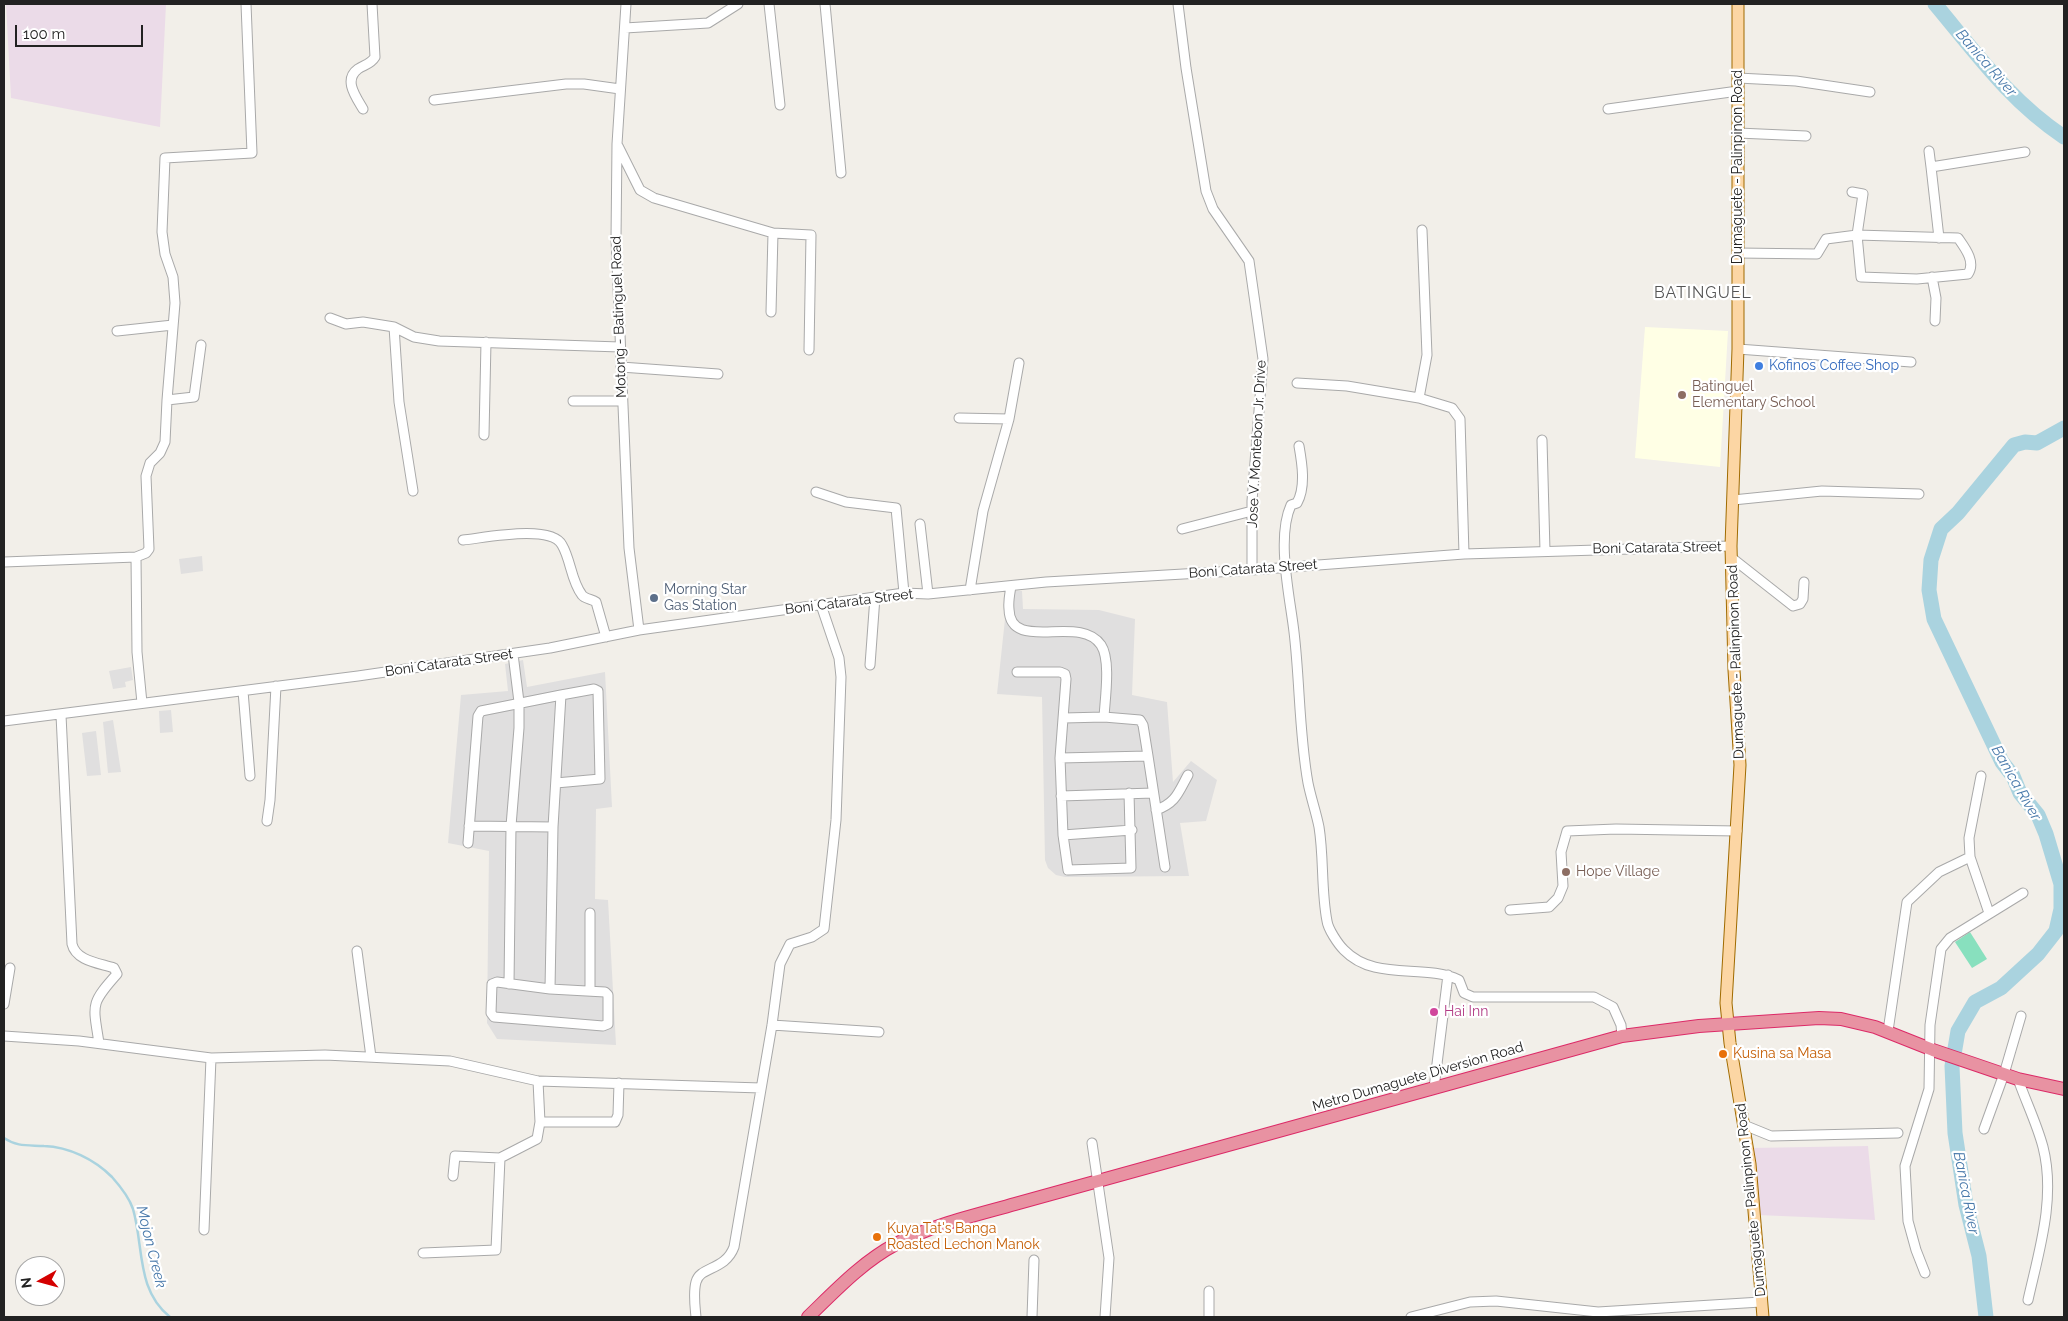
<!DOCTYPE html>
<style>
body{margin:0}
#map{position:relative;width:2068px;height:1321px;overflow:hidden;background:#f2efe9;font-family:Raleway,sans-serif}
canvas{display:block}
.frame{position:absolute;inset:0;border:5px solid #222;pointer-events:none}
.north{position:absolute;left:15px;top:1256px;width:50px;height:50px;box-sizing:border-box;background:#fff;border:1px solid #a7a7a7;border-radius:50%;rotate:263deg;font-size:14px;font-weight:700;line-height:20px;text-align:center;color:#222}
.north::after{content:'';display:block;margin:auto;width:18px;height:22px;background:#d40000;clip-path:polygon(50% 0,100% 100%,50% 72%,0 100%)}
.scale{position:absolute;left:15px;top:25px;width:128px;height:22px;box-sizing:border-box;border:2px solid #222;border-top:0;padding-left:6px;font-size:15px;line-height:18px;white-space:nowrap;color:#222;-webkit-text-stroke:4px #fff;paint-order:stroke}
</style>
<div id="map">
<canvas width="2068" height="1321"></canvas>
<div class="frame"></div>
<div class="north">N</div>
<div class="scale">100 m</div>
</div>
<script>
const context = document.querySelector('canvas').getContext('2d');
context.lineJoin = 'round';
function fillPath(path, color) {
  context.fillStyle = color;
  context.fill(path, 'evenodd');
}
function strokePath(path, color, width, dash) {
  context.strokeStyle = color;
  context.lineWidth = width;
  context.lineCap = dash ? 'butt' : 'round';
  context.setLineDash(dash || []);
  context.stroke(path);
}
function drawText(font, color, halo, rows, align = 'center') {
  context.font = font + ' Raleway,sans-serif';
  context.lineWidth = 4.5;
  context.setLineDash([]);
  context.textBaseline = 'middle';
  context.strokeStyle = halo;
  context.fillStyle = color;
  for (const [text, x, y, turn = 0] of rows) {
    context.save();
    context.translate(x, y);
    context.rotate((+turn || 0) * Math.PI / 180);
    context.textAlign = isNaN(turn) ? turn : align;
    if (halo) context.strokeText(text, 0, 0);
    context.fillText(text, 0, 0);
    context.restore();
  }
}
fillPath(new Path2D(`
 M202 556 203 571 181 574 179 559Z
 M1008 591H1022L1023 609 1099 610 1135 619 1132 695 1167 702 1173 782 1191 761 1217 780 1206 821 1180 823 1189 876 1065 877 1056 875 1048 868 1045 860 1042 697 997 694Z
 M523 660 527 687 605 672 612 807 596 809 595 899 608 900 616 1045 497 1039 487 1023 489 851 448 843 461 695 508 691 505 664Z
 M131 667 133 680 125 682 126 687 113 689 109 671Z
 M171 710 173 732 160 733 159 711Z
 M113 720 121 772 108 773 103 722Z
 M96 731 101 775 87 776 82 733Z`), '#e0dfdf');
fillPath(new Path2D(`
 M6 4H166L160 127 11 98Z
 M1868 1146 1875 1220 1758 1215 1751 1148Z`), '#ebdbe8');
fillPath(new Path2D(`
 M1645 327 1728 331 1720 467 1635 458Z`), '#ffffe5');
fillPath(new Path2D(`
 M1970 932 1987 959 1972 968 1955 942Z`), '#88e0be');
strokePath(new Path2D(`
 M4 1138C17 1147 28 1145 44 1146 69 1147 94 1159 112 1177 120 1186 129 1197 133 1209 144 1247 136 1290 170 1317`), '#aad3df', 2.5);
strokePath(new Path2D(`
 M1935 4C1976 53 2010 101 2064 137
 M1986 1317 1979 1256 1966 1205 1955 1133 1952 1066 1958 1031 1975 1002 2001 988 2038 954 2056 931 2061 909V884L2046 834 2038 815 2020 793 2013 776 2002 762 1934 619 1929 590 1931 560 1941 529 1958 513 2014 445 2025 442 2037 443 2064 428`), '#aad3df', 15);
const minor = new Path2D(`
 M626 4 617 144 616 239 629 548 639 630
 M769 4 780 105
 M825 4 841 173
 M1178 4 1186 68 1206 191 1213 209 1249 261 1263 359 1252 501V570
 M625 28 708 23 738 4
 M1738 78 1796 81 1870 92
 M434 100 566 84H584L620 89
 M363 109C356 97 343 80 358 69 364 65 371 64 375 57L372 4
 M1608 109 1738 91
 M1738 133 1806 136
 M618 146 640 190 654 198 773 233
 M1929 151 1931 167
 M1422 230 1427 355 1419 398 1452 408 1460 419 1464 554
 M1939 238 1931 167 2025 152
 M1738 253 1817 254 1826 239 1857 235 1958 238C1965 248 1976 262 1968 274L1917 279 1861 277 1857 235 1863 194 1852 192
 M1932 277 1936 298 1935 321
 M771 312 773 233 811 235 809 350
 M330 318 346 324 363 322 394 327 414 337 439 341 620 347
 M394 327 399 402 413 491
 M117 331 173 325
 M1738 349 1911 362
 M621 367 718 374
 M1297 383 1347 386 1419 398
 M167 400 194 397 201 345
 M573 401H622
 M959 418 1009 419 983 511 970 590
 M1009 419 1019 363
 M484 435 486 342
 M1542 440 1545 551
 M1299 446C1302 463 1306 487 1297 503L1291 505C1276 538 1290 597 1294 632 1300 682 1299 733 1308 783 1311 798 1316 812 1319 827 1324 858 1321 890 1327 921 1328 929 1338 944 1344 950 1375 982 1423 963 1459 980L1464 993 1473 997H1594L1613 1007 1621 1025 1622 1036
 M816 492 846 502 896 508 904 593
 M1733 500 1822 491 1919 494
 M920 524 928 594
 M1182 529 1252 511
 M463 540C484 538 551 524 562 545 571 560 571 581 582 595 585 599 592 599 596 602L606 637
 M136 557 137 652 142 703
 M1732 558 1793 606 1800 604 1803 599 1804 582
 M4 562 136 557 146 553 149 549 146 476 150 463 160 453 165 442 167 400 175 303 173 277 165 254 162 232 165 158 252 153 246 4
 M1011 586C1010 593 1008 601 1009 609 1010 654 1080 613 1101 645 1111 660 1105 699 1104 717
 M870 665 875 597
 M1017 672H1060L1065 674 1066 679 1060 758 1063 835 1068 870 1131 868 1129 793
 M243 691 250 776
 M61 715 72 944C76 961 99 963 114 968L117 974C90 1004 93 1004 99 1043
 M1064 718 1104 717 1140 720 1143 725 1148 756 1165 867
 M4 721 358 676 550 648 639 630 904 593 928 594 1046 582 1252 570 1464 554 1731 546
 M1060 758 1148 756
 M1981 776 1969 838 1970 857 1989 913
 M556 783 600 779 598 691 594 689 561 695
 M1061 796 1153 793
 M1156 810C1176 803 1178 793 1188 775
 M267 821 270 800 276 686
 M469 826 553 827
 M1063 835 1132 830
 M468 843 478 716 481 711 561 695 553 827 550 989
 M1510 910 1549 907 1558 898 1563 886 1561 852 1567 831 1616 829 1737 831
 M590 913V991
 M357 951 371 1057
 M497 982 550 989 605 992 608 995V1024L603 1026 494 1017 491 1013 492 984Z
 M509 984 511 826 519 728V702L513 654
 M4 1004 10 968
 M772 1025 879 1032
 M1888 1031 1907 902 1939 872 1970 857
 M4 1036 79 1041 211 1058 325 1055 450 1061 538 1081 761 1088
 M2018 1079C2026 1102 2037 1124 2043 1147 2056 1198 2039 1251 2028 1300
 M1434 1088 1448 975
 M540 1122H615L618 1115 619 1083
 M1744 1125 1771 1136 1898 1133
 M1984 1129 2004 1074 2021 1016
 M1092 1143 1109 1258 1105 1317
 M453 1176 455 1156 500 1158 537 1139 540 1122 538 1081
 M204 1230 211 1058
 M423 1253 496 1250 500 1158
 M1925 1273 1916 1250 1908 1221 1905 1166 1929 1089 1930 1025 1941 949 1950 938 2023 893
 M696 1317C695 1306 693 1293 696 1282 700 1266 725 1271 734 1247L772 1025 780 964 790 944 812 937 824 929 836 820 841 677 839 658 821 605
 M1032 1317 1034 1260
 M1209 1317V1291
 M1411 1317 1470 1302 1496 1301 1598 1312 1761 1302`);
const major = new Path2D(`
 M1738 4V349L1731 546 1734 670 1740 765 1726 1003 1730 1043 1750 1164 1763 1317`);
const highway = new Path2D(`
 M808 1317C835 1291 862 1262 896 1244 932 1225 976 1215 1015 1204L1622 1036 1699 1026 1819 1018 1841 1019 1875 1027 1933 1050 2018 1079 2064 1089`);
strokePath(minor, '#a9a9a9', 11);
strokePath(major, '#a06b00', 13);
strokePath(highway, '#dc2a67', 14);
strokePath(minor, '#fff', 9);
strokePath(major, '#fcd6a4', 11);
strokePath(highway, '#e892a2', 12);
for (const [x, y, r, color] of [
 [1759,366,5,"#3f7fe0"],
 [1682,395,5,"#8d6e63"],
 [654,598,5,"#5c6f8a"],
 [1566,872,5,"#8d6e63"],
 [1434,1012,5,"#d1479c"],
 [1723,1054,5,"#e8710a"],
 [877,1237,5,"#e8710a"]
]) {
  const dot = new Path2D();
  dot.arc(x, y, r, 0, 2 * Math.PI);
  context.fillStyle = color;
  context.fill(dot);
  strokePath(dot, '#fff', 2);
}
drawText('14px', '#222', '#fff', [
 ["Dumaguete - Palinpinon Road",1738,167,-90],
 ["Motong - Batinguel Road",619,317,-92],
 ["Jose V. Montebon Jr. Drive",1257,444,-87],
 ["Boni Catarata Street",1657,548,-1],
 ["Boni Catarata Street",1253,569,-4],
 ["Boni Catarata Street",849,602,-7],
 ["Dumaguete - Palinpinon Road",1736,662,-92],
 ["Boni Catarata Street",449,663,-8],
 ["Metro Dumaguete Diversion Road",1418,1077,-16],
 ["Dumaguete - Palinpinon Road",1751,1200,-96]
]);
drawText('14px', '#366cbe', '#fff', [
 ["Kofinos Coffee Shop",1769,366]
], 'left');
drawText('14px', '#785e54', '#fff', [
 ["Batinguel",1692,387],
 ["Elementary School",1692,403],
 ["Hope Village",1576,872]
], 'left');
drawText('14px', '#4e5e75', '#fff', [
 ["Morning Star",664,590],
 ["Gas Station",664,606]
], 'left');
drawText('14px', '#b23c85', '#fff', [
 ["Hai Inn",1444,1012]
], 'left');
drawText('14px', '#c56008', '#fff', [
 ["Kusina sa Masa",1733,1054],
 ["Kuya Tat's Banga",887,1229],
 ["Roasted Lechon Manok",887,1245]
], 'left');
drawText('italic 15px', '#4a7aab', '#fff', [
 ["Banica River",1986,63,49],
 ["Banica River",2016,783,60],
 ["Banica River",1966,1193,79],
 ["Mojon Creek",151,1247,76]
]);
context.letterSpacing = '1px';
drawText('16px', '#555', '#fff', [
 ["BATINGUEL",1703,293]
]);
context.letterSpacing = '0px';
</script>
